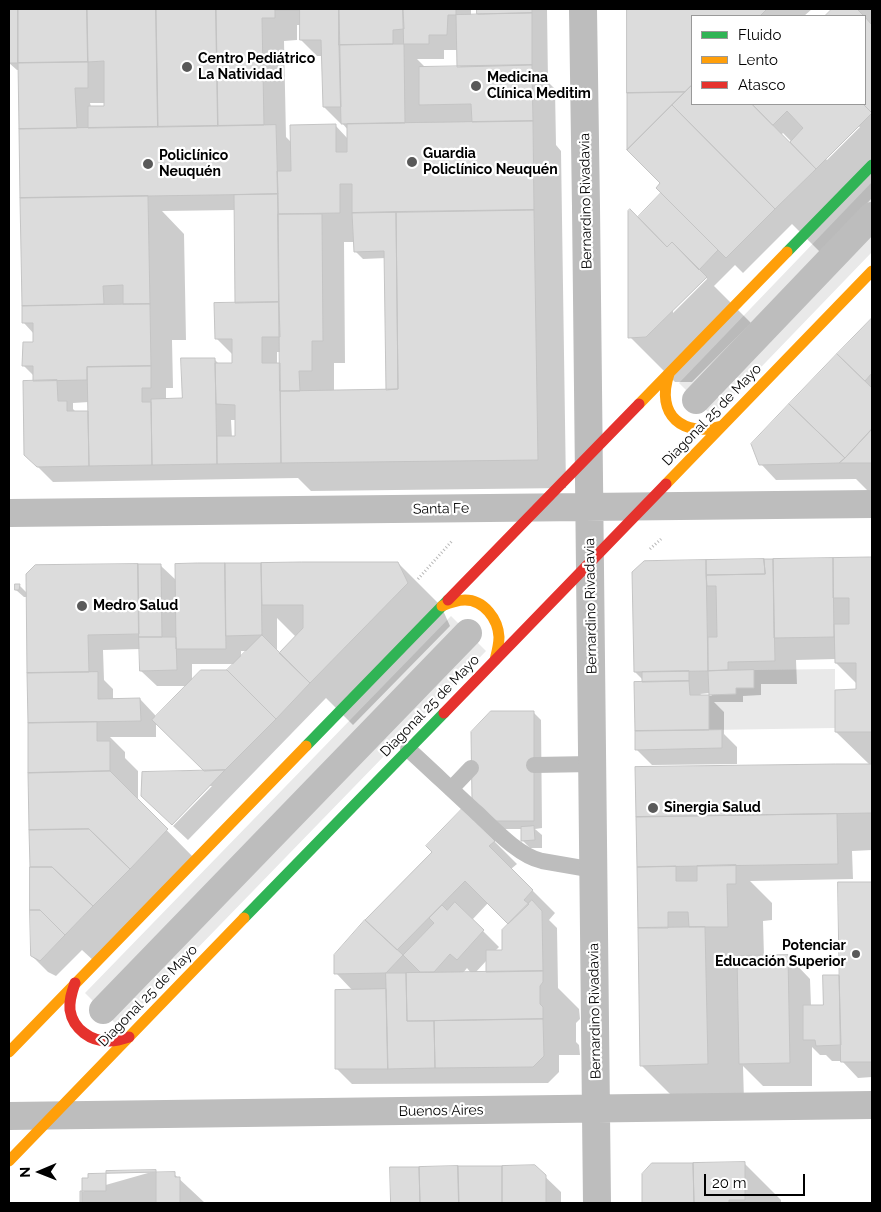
<!DOCTYPE html>
<meta charset="utf-8">
<style>
body{margin:0}
#map{position:relative;width:881px;height:1212px;overflow:hidden;background:#fff;font-family:Raleway,sans-serif}
canvas{display:block}
.frame{position:absolute;inset:0;border:10px solid #000;pointer-events:none}
.legend{position:absolute;left:691px;top:15px;width:175px;height:90px;box-sizing:border-box;background:#fff;border:1px solid #999;margin:0;padding:6px 9px;list-style:none;font-size:15px;color:#000}
.legend li{display:flex;align-items:center;gap:10px;height:25px}
.legend b{width:25px;border:1px solid #999}
.north{position:absolute;left:15px;top:1147px;width:50px;height:50px;-webkit-text-stroke:4px #fff;paint-order:stroke;rotate:269deg;font-size:14px;font-weight:700;line-height:20px;text-align:center;color:#000}
.north::after{content:'';display:block;margin:auto;width:18px;height:22px;background:#000;clip-path:polygon(50% 0,100% 100%,50% 72%,0 100%)}
.scale{position:absolute;left:704px;top:1174px;width:101px;height:22px;box-sizing:border-box;border:2px solid #000;border-top:0;padding-left:6px;font-size:15px;line-height:18px;white-space:nowrap;color:#000;-webkit-text-stroke:4px #fff;paint-order:stroke}
</style>
<div id="map">
<canvas width="881" height="1212"></canvas>
<div class="frame"></div>
<ul class="legend">
<li><b style="height:6px;background:#30b455"></b>Fluido</li>
<li><b style="height:6px;background:#ff9f0a"></b>Lento</li>
<li><b style="height:6px;background:#e5322d"></b>Atasco</li>
</ul>
<div class="north">N</div>
<div class="scale">20 m</div>
</div>
<script>
const context = document.querySelector('canvas').getContext('2d');
context.lineJoin = 'round';
function fillPath(path, color) {
  context.fillStyle = color;
  context.fill(path, 'evenodd');
}
function strokePath(path, color, width, dash) {
  context.strokeStyle = color;
  context.lineWidth = width;
  context.lineCap = dash ? 'butt' : 'round';
  context.setLineDash(dash || []);
  context.stroke(path);
}
function drawText(font, color, halo, rows, align = 'center') {
  context.font = font + ' Raleway,sans-serif';
  context.lineWidth = 4.5;
  context.setLineDash([]);
  context.textBaseline = 'middle';
  context.strokeStyle = halo;
  context.fillStyle = color;
  for (const [text, x, y, turn = 0] of rows) {
    context.save();
    context.translate(x, y);
    context.rotate((+turn || 0) * Math.PI / 180);
    context.textAlign = isNaN(turn) ? turn : align;
    if (halo) context.strokeText(text, 0, 0);
    context.fillText(text, 0, 0);
    context.restore();
  }
}
fillPath(new Path2D(`
 M872 182V252L713 417 679 383Z
 M451 616 486 651 120 1028 85 993Z
 M835 669V728L709 730V695L736 694V688H754V670Z`), '#e9e9e9');
fillPath(new Path2D(`
 M9 9H471V16L478 15V9H547L548 82 555 89 556 145 561 151 566 488 311 491 298 478 53 482 25 454 35 382V377L24 366 35 344 34 334 24 323 20 70H17L9 63ZM297 25H301V40L317 56H323L324 107 340 123H342L348 130V139L335 125 291 142 286 137 284 41 297 40ZM444 50H458L460 68H426L417 59H444ZM90 103H105V107H91ZM235 210 237 304 216 338 232 354H234V365H220L214 359 183 400H166V388H173L172 340H186L184 234 162 211ZM344 242H355V251L363 259 386 258 388 391 334 392V363H345ZM277 352H281V364H277ZM89 402V412H76L73 409V403ZM231 420H236V438H232Z
 M628 9H812L804 16H692V104H750L771 125 773 123 753 104H865V16H826L834 9H872V198L821 253 792 224 743 273 735 265 714 286 751 323 692 382H675L630 337 638 218 662 193V183L629 150ZM858 126 860 127 827 160 825 158ZM783 133 816 167 815 169 781 135ZM706 277 707 279 673 313V309Z
 M872 319V495L856 479 776 480 761 464 790 405Z
 M872 559V850L852 851 853 879 750 881 772 903V920L763 921 764 957 788 956 810 979 811 1006H824V976H841L839 884 872 883V1077L858 1078 842 1061H832L826 1055H820L812 1047V1086H763L743 1066 744 1101 678 1102 641 1065 637 817 870 765 836 732 858 690V685L836 663V659L796 660 797 684H761V695L743 696V702H714L724 712V734L737 747V764L652 765 636 749 635 683H644L643 680 635 672 645 563ZM710 693 712 696H703L700 694Z
 M398 563 441 606 450 626 353 725 326 698 188 840 173 826 212 786H208L206 772 156 722V737H110L125 752V758L138 771V801L195 859 95 962 82 950 56 976 48 972 32 956 27 597H24L16 590 19 585 27 593 160 565 177 581V565ZM277 618 296 637 289 664 277 652ZM141 649V671L157 686H188L156 719 155 715 140 699 113 700V689L104 680 103 650ZM241 651H248L241 657ZM192 664H234L227 671 192 682Z
 M533 712 541 720 542 828 535 829 542 835V848H530L522 840V829H503L473 800Z
 M463 810 517 864 511 869 555 913 549 920 557 928 558 988 579 1009 580 1019 576 1023V1042L579 1045 580 1055H559V1072L548 1083 352 1084 337 1069 353 991 336 973 434 852ZM488 903 510 924 503 951H495L499 947 472 920ZM487 960V973H475ZM467 968 471 973H463Z
 M744 1163 781 1200V1203H643V1174Z
 M535 1167 561 1192V1203H392V1168Z
 M155 1171 158 1174H174L205 1203H81V1192Z`), '#0003');
const building = new Path2D(`
 M9 9H18V63H9Z
 M18 9H87L88 62 18 63Z
 M87 9H156L158 127 88 128V106H104V61L88 62Z
 M156 9H216L218 126 158 127Z
 M216 9H275V18H262L264 125 218 126Z
 M275 9H300V10H275Z
 M300 9H339L341 107H323L321 40H300Z
 M339 9H403L404 29 393 30V44L339 45Z
 M403 9H456V15H448L447 35H429V44H404Z
 M477 9H532V13L477 14Z
 M627 9H767L760 16H692V85L685 92 627 93Z
 M832 9H857L864 16H825Z
 M532 13V65L457 67 456 15Z
 M865 17 872 25V113L863 104H865Z
 M393 44H404L405 123 341 124 339 45Z
 M88 62V88H75L77 128 19 129 18 63Z
 M532 65 533 121 472 122 471 104 419 105V67Z
 M692 85V104H752L816 169 775 209 672 105Z
 M685 92 627 150V93Z
 M752 104H863L872 113 816 169 790 142 803 128 787 111 773 125Z
 M672 105 775 209 726 258 656 188 660 183 627 150Z
 M533 121 534 210 352 213V184H340V213L278 214 277 171H291L290 125 336 124V152H347V124Z
 M276 125 278 194 20 198 19 129Z
 M661 193 718 250 699 270 672 242 667 247 638 217Z
 M278 194 279 302 235 303 234 195Z
 M148 196 150 304H123V285L103 286 104 304 22 306 20 198Z
 M630 209 667 247 672 242 707 277 646 337 628 338V211Z
 M534 210 538 460 281 463 280 391 398 389 396 212Z
 M396 212 398 389 386 390 384 251 354 252 352 213Z
 M278 214H322L323 341H312V371H299L300 391H280Z
 M279 302 280 337H262V363H280L281 463 217 464V436H235V405L216 404 215 363H232V339H215L214 303Z
 M150 304 151 366 87 367V380L33 381V366H22L23 342H33V323H22V306Z
 M872 318V373L865 381 837 354Z
 M837 354 872 388V429L845 458 789 404Z
 M181 358H215L217 464 152 465 151 399 182 398Z
 M151 366V388H142V402H151L152 465 89 466 87 367Z
 M57 380 58 401H67V411H88L89 466 37 467 24 455 23 381Z
 M789 404 845 458 839 463 759 465 751 444Z
 M872 429V463H839L845 458Z
 M870 557H872V732H835V690L856 689V663H835L834 624H849V598H833V558Z
 M833 558 834 637 774 638 773 559Z
 M764 559H773L775 661 728 662V670L708 671V637H717L716 586H707L706 575 765 574Z
 M764 559 765 574 706 575V560Z
 M706 560 708 671 634 672 632 572 644 561Z
 M302 562H398L408 583 310 683 279 653 303 628V605H262L261 563Z
 M198 563H225L226 649H176L175 564Z
 M225 563H261L262 635 226 636Z
 M138 564 139 634 88 635 89 672 27 673 26 574 35 565Z
 M138 564H161L162 637H139Z
 M15 584H20L19 590H15Z
 M262 635 310 683 276 719 227 670Z
 M139 637H176L177 670 140 671Z
 M201 670H227L276 719 225 770 204 771 152 720Z
 M754 670V688H736V694L709 695 708 671Z
 M689 671V681L642 682V672Z
 M98 672V699L140 698 141 721 28 723 27 673Z
 M689 681 690 695H709V730L635 731 634 682Z
 M491 711H534V821H494L472 800 471 732Z
 M97 722V741H110V771L28 773V723Z
 M722 730V748L635 750V731Z
 M836 764H872V813L636 817 635 767Z
 M225 770 172 825 141 796 142 772Z
 M110 771 168 829 130 869 89 829 29 830 28 773Z
 M463 808 495 841 489 846 533 890 524 900 529 904 508 924 465 881 397 950 365 920 432 852 426 846Z
 M837 814 838 864 637 867 636 817Z
 M534 826 535 840 521 841V827Z
 M89 829 130 869 93 906 52 867H30L29 830Z
 M736 865V884H727L728 927H689L688 912H668V928H638L637 867 676 866V881H697V866Z
 M30 867H52L93 906 65 935 40 910H30Z
 M838 882H872V1062H841Z
 M532 900 542 911 543 971 486 972V950H502V930Z
 M455 902 484 930 457 960 450 954 434 972H420L403 955 434 923 429 918 442 905 447 910Z
 M30 910H40L65 935 40 961 31 956Z
 M365 920 403 955 386 973 334 974V955Z
 M705 927 708 1064 640 1066 638 928Z
 M788 955 790 1063 739 1064 737 956Z
 M543 971V982L540 986V1004L543 1007V1019L407 1021 406 973Z
 M386 973H406L407 1021H434L435 1068 388 1069Z
 M823 975H839L841 1045 816 1046 815 1040H803V1005H823Z
 M386 989 388 1069H335V990Z
 M543 1019 544 1056 533 1067 435 1068 434 1021Z
 M745 1162V1200H729V1203H694L693 1163Z
 M652 1163H693L694 1203H642V1174Z
 M535 1165 546 1175V1203H502V1166Z
 M458 1166 459 1203H420L419 1167Z
 M458 1166H502V1203H459Z
 M390 1167H419L420 1203H391Z
 M156 1170V1203H80V1191H106V1171Z
 M175 1172V1177H180V1203H82V1178H88V1174Z`);
fillPath(building, '#dcdcdc');
strokePath(building, '#c4c4c4', 1);
strokePath(new Path2D(`
 M650 549 661 539
 M418 579 452 541`), '#b8b8b8', 3, [1, 2.5]);
strokePath(new Path2D(`
 M408 749C431 770 454 792 477 813 494 829 519 856 542 861L594 870
 M534 765 592 764
 M451 789 471 768`), '#bdbdbd', 16);
strokePath(new Path2D(`
 M583 9 586 207 597 1203
 M696 400 872 216
 M9 513 872 504
 M103 1010 468 633
 M9 1116 872 1105`), '#bdbdbd', 28);
strokePath(new Path2D(`
 M787 252 872 165
 M306 746 448 600
 M244 918 444 713`), '#30b455', 11);
strokePath(new Path2D(`
 M669 374C655 415 683 438 722 426
 M639 404 787 252
 M666 484 872 271
 M442 606C449 603 457 600 465 600 484 600 498 619 499 637 499 645 497 652 495 660
 M9 1052 306 746
 M9 1161 244 918`), '#ff9f0a', 11);
strokePath(new Path2D(`
 M448 600 639 404
 M444 713 666 484
 M75 983C72 992 69 1000 70 1010 73 1029 91 1042 110 1041 116 1041 123 1039 129 1037`), '#e5322d', 11);
for (const [x, y, r, color] of [
 [187,67,6,"#595959"],
 [476,86,6,"#595959"],
 [412,162,6,"#595959"],
 [148,164,6,"#595959"],
 [82,606,6,"#595959"],
 [653,808,6,"#595959"],
 [856,954,5,"#595959"]
]) {
  const dot = new Path2D();
  dot.arc(x, y, r, 0, 2 * Math.PI);
  context.fillStyle = color;
  context.fill(dot);
  strokePath(dot, '#fff', 2);
}
drawText('bold 14px', '#000', '#fff', [
 ["Centro Pediátrico",198,59],
 ["La Natividad",198,75],
 ["Medicina",487,78],
 ["Clínica Meditim",487,94],
 ["Guardia",423,154],
 ["Policlínico Neuquén",423,170],
 ["Policlínico",159,156],
 ["Neuquén",159,172],
 ["Medro Salud",93,606],
 ["Sinergia Salud",664,808],
 ["Potenciar",846,946,"right"],
 ["Educación Superior",846,962,"right"]
], 'left');
drawText('14px', '#000', '#fff', [
 ["Bernardino Rivadavia",586,201,-91],
 ["Diagonal 25 de Mayo",712,415,-46],
 ["Santa Fe",441,509,-1],
 ["Bernardino Rivadavia",591,606,-91],
 ["Diagonal 25 de Mayo",430,706,-46],
 ["Diagonal 25 de Mayo",148,996,-46],
 ["Bernardino Rivadavia",595,1011,-91],
 ["Buenos Aires",441,1111,-1]
]);
</script>
